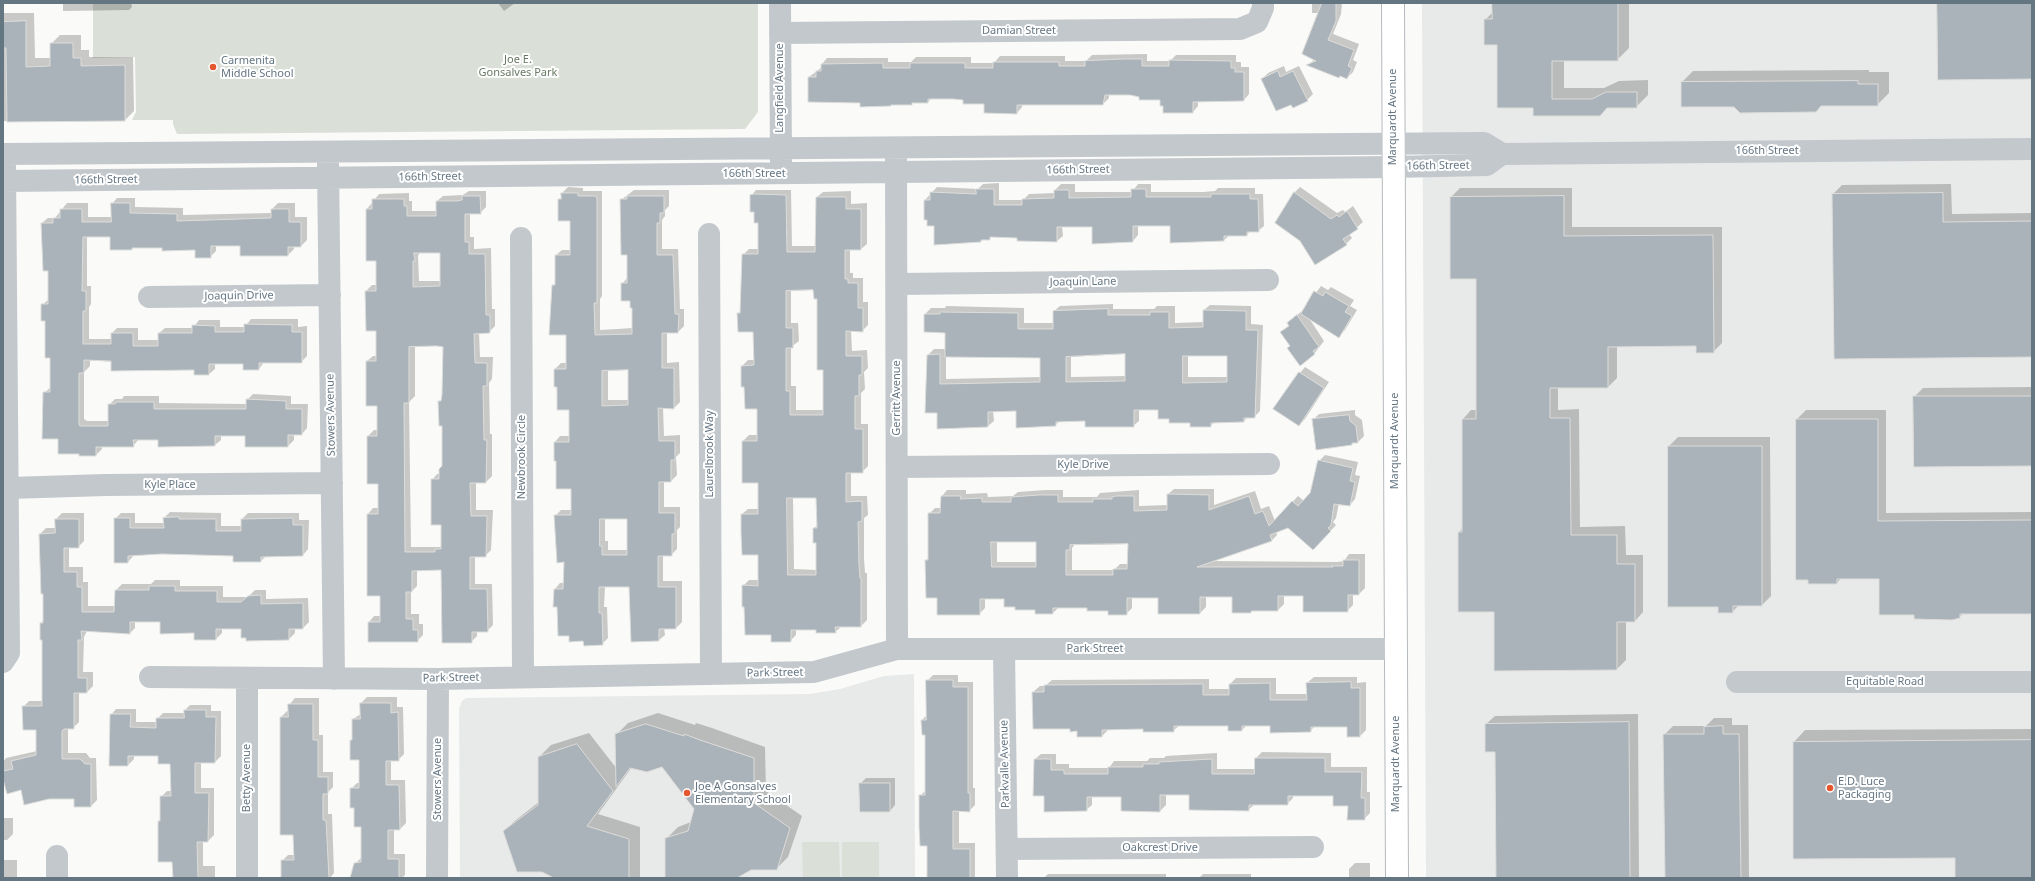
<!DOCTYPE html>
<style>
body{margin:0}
#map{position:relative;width:2035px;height:881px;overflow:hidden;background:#fafaf8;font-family:"Noto Sans",sans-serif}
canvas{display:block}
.frame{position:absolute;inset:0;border:4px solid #657683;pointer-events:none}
</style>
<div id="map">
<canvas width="2035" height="881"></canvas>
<div class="frame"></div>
</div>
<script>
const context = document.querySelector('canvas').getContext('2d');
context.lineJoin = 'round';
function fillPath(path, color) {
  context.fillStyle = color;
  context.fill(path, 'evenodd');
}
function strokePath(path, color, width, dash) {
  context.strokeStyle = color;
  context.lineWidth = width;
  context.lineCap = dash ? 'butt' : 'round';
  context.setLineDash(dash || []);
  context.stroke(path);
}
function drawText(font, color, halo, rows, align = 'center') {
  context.font = font + ' "Noto Sans",sans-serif';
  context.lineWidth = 4;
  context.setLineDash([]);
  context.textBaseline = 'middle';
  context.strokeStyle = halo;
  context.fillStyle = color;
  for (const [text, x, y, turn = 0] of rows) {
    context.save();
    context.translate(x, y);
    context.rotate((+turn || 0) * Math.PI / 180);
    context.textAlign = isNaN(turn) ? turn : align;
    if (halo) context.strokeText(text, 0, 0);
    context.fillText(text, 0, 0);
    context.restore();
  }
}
fillPath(new Path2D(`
 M1422 3H2032V878H1426Z
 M914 674 915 878H460L459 709 462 701 466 698 810 694 840 689 884 676Z`), '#e8e9e9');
fillPath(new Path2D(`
 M93 3H758V112L745 129 177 134 173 124V120H132L136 112 135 57 93 58Z
 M802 842H839L840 878H803Z
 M842 842H879V878H842Z`), '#dadfd7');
fillPath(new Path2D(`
 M63 3H131L132 7 129 10 63 11Z
 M498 3H515L504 11Z
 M1306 3H1342L1341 14 1333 34 1359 44 1353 60 1357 62 1353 72 1347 78 1308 65 1315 59 1319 13H1312V4Z
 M1493 3H1629V48L1617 60H1564V88H1604L1619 81 1648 80V95L1636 107H1534L1485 20 1493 12Z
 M3 13H34L35 58H51V44L60 35H81V50H89V57H133L134 111 125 120 3 121Z
 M1147 54V61H1170L1176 55H1236V62H1241V67H1249V94L1244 100 1198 101V106L1193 112 1164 104 1161 99 1130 94H1109V98L1103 104H1022V107L1017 113 964 99 932 98 928 102 893 104 891 105 861 106V102L809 77 822 67V64L827 58H888V62H911L916 57H971V63H994L1000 56H1065V61H1086L1092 55Z
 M1284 66 1286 72 1299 66 1313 94 1307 100 1292 104 1262 79 1268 73Z
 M1869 70V72H1889V93L1878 104 1682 82 1693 71Z
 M999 183V200H1023L1029 194 1055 193V190L1061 184H1075V192H1132L1138 184H1151V192H1203L1215 191 1218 188H1255V194H1263L1264 226 1258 231H1250L1247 235H1230L1224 240 1171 225H1138V235L1133 241 1093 226H1062L1063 236 1057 241 1018 237 992 236 981 241 935 244V225L925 200 937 187 978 189 983 184Z
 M1951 184 1952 214 2032 213V356L1833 194 1842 185Z
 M568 187 583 188V191H602V296L600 299V330L633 328V307L622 284 628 277V254L621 200 634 190H669V206L665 210V216L662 220V249H678L680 309H684V326L678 332H667V363L679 362 680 402 674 408 663 407 664 436 680 435V453L676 457 677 475 671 481H664V507H680V527L677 530V549L671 555H663V581H682V622L676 628H664L665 635 659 640 630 586H605L604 607H607L608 638 602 644 570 635 558 606 555 589 560 583H564L565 561 555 516 561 510H572V488H557L555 442 560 436H570V409H558L555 369 561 363H566V334L553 286 556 283V255L562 250H571V220L559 200 562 197V193ZM629 369V400H608V370ZM605 518H628V550H608V541H605Z
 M1300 187 1337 213 1343 210 1345 212 1353 206 1363 222 1349 234 1352 238 1346 244 1294 193Z
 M1460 188H1572V227H1722V343L1713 352 1697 345 1617 346V378L1608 387H1558V410L1579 409 1580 527 1625 526 1626 555H1643V612L1635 621H1626V660L1617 669 1495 611 1459 532 1463 528V419L1471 410H1477V278H1451V197Z
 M756 190H791L792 246H816L817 197 823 192 851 191V204L867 203V244L861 249H850V273H853V278H863V302H868V325L862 331 851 330 852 351 867 350 868 368 864 372 865 389 861 393V424H868V466L862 472H851V496H867L868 515 864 518V559L865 573H867V620L861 626 841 627 835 632 816 629H796V635L790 641 772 634 743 586 749 580H759V554L742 514 748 509H759V482L743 441 749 435H758V408L745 386 742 366 748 360H755L754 331H739L743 255 749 249H759V222L751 196ZM814 289 818 298 824 369V410H796V386H791V347L799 341 798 323H791V290ZM793 497H817L818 525 814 528V542H817V570L794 569Z
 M469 191H486V207L480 213H470V237H474V249L491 248 492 309H495V326L489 332H479L480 357H493L492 379 489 383 490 434H492V476L486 482H476V510H493L491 550 485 556H475V584H492L493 625 487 631H477V636L471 642 442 569 417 570V586L411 592V614H419V624H423V635L417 641 369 622 374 616H381V595L368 514 373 508H379V483L368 436 374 430H378V405L367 361 373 356H377V330L366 291 372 285H377V260H367V209L379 194 409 193V201H412V211H437V201L443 196 463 195ZM420 252H441V281H419L418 256ZM415 346H444L442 399 439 402 443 425V467L440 474H437L432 480 442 524V544L440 547H411L409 402 415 396Z
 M117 198H135V207L183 208V215L272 213V209L278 203H295V217H307V240L301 246H294V249L288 255H241V245H216V251L210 257 196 249 135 247 132 249 111 236H87V286H91V304L89 307V339H112V333L117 328H138V340H159V333L165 328H193L199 320H220V327H245L251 319H298V327L307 326V356L301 362H264L259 369 244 363H215V369L209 374 195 369 90 360V366L84 372V419L87 421H109V405L115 399H122L124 396H159V403L247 404V400L253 394 291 396V404H308L307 428 302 434H294V440L288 446H246V435H221V440L215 445 159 439H139L133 446H102V449L96 455 59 453V438L44 393 51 387V357L46 320 42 305 49 299V270L42 223 48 218H55L67 203H88V217H112V204Z
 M1321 286 1328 290 1331 287 1354 300 1350 306 1357 310 1345 330 1339 336 1309 318 1324 341 1314 354 1291 346 1281 333 1290 325 1288 323 1303 310Z
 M1113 304V309H1154L1157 306H1175V323L1204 322V310L1210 305 1251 306V324L1263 325 1260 411 1254 417H1248L1244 421 1215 422 1210 426 1170 418 1159 409H1139V421L1133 426 1086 420 1060 421 1055 425 1017 410 993 411 994 421 988 426 938 412 928 355 934 349H946V332L925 314 931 308H945L946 306 1024 308V323H1054V311L1060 306ZM1126 353V376L1071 377V355ZM1188 355H1228V377H1188ZM946 356 1041 357V377L946 379Z
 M1305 367 1329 382 1305 419 1299 425 1300 373Z
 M2032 387V465L1914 397 1923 388Z
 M1355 410V415L1362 420 1364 436 1358 442 1351 444 1313 420 1319 414Z
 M1806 410H1886V513L2032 512V613H1964L1959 617 1915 614 1880 578H1841L1837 583 1797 419Z
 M1678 437H1770L1771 596 1762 605H1739L1732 612 1719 606 1669 446Z
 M1325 455 1358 462 1355 475 1360 476 1355 499 1350 505 1339 503 1336 518 1333 522 1336 525 1319 543 1288 526 1276 531 1277 535 1271 541 1211 561 1337 562 1344 561 1349 554H1365V588L1359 594H1353V605L1347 611 1304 595H1284V604L1278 610 1233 612V596H1206V607L1200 613 1159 597H1132V608L1126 614 1088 607H1059L1053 613 1016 606 1005 598H985V608L979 614 938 597 926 560 929 558V514L935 508H942V496L947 490H966V494L987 493 988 497 1013 496 1018 492 1045 490H1063V497H1097L1100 493 1139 490V506L1168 505V494L1174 489H1214V505L1255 491 1261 509 1269 506 1275 521 1298 496 1304 501 1311 493 1319 461ZM997 541H1037V562H997ZM1129 543 1128 564H1120L1114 570H1072V548L1075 544Z
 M170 512 221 513V526H242V519L248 513H299V520H309L308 549 303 555 266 556 261 561 234 555 162 553 134 555 128 562 115 519 121 513H135V523H164V518Z
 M62 513H84V541L78 547H69V567H83V582H88V606H115L116 590 122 584H151L155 580H180V586H223V597H248L255 590H266V599L308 598 309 622 303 628H295V633L289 639 242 628H222V633L216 639 161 621H135V628L130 633 87 631 84 637 83 672H93V686L87 692H79V722L73 728H68V753H86L90 758H96L97 800 91 806 75 798 22 789 3 775V762L6 758 37 751V729L23 707 29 701H43V639L41 623 44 619 40 534 46 528H56V519Z
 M933 675H958V682H973V788H975V805L969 811 959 810V843H975V878H927L928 845 920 796 926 790V734L922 720 927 715V681Z
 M1314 677H1357V683L1366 682V730L1360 736H1348V726H1315L1310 731 1271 725H1247L1242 730H1229V725H1180L1173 731 1144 728 1108 730 1102 736 1071 728 1033 692 1040 686H1045L1052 680 1209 679V689H1230V684L1236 678H1276V694H1308L1307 683Z
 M367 697H397V707H403L404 754 398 760H391V780H405L406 823 400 829H394V854H405V875L402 878H351L355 864 361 858 362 826 351 789 357 783H360V759L353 719 361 714V703Z
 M295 698H319V735H323V772H333V787L328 792V814H332L334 873 330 878H282V861L288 855H295L294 834 281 717 287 711H290V704Z
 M190 705H211V711H221V756L215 762H201V788H214V835L208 841H203V866H215V878H174L173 861 159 821 161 819V797L167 791H172L171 763 159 755H134V759L128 765 111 715 116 709H136V722H157V719L163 713H185V710Z
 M658 713 695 725 696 723 712 728 765 747 766 791 802 816 788 857 776 869H751L734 878H666V839L678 827 691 822 696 809 662 766 632 767 598 814 640 827V878H556L504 831 516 820 539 802V757L551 745 589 733 617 769 616 735 628 723Z
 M1638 714 1639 878H1497L1496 751 1486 724 1495 716Z
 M1714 718H1732V725H1748L1749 878H1666L1664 735 1673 726H1706Z
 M2032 729V878H1956V857L1794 742 1805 730Z
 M1262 752 1331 753V767H1367V792H1370V813L1364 819 1349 805 1334 795H1293V798L1287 804 1254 805 1248 810 1190 794H1166V805L1160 811 1122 810V796H1092V805L1086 810 1045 795 1035 759 1041 754H1056V764H1069V768H1109L1114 761H1147L1150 758H1164L1166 756 1217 753V769H1256V758Z
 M866 778H895V805L890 811 860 784Z
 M3 818H13V834L7 840H4V860H17V878H3Z
 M1355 863H1370V878H1339H1349V869Z
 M1048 874H1166V878H1044Z
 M1203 874H1251V878H1199Z`), '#0003');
const building = new Path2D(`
 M1322 3H1336V21L1328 40 1354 50 1348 66 1352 68 1347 79 1340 76 1339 78 1306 65 1316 61 1302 54Z
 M1492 3H1618V61H1552V99H1592L1606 92H1637V108H1607L1600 116H1533V108H1497V45H1484V19H1492Z
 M1937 3H2032V79L1938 80Z
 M26 21V67L50 66V43H73V58H81V66L125 65V121L7 122 6 48H3V22Z
 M1124 59H1142V66H1169V60L1231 61V68H1235V72H1244V101L1193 102V113H1163V106H1160V100H1139V97L1130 95H1105L1103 105H1017V114L984 113V104H963V100L953 99H928V103H912V105H891V106L860 107V103L808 102V77H816V71H821V64L883 63V68H910V63H965V68H993V62H1059V66H1085V61Z
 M1278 71 1280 77 1293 71 1308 101 1293 108 1291 105 1276 111 1261 79Z
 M1858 81V84H1878V106H1821L1816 112 1740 113 1734 107H1681V82Z
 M976 189H994V205H1022V199L1054 198V190H1069V198L1131 197V189H1146V197H1211V194H1250V199H1258L1259 232H1247V236H1224V241L1170 243V226H1133V242L1092 244V227H1057V242L1017 241V238L990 237V240H981V242L934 245V226H927V220H924V200H930V192L976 194Z
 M1294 192 1331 219 1337 215 1339 217 1347 211 1358 229 1343 239 1347 245 1315 265 1300 241 1275 223Z
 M561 193H578V196H596L597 199V303H594L595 335 632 334V308H630V301H621V283H627V255H621L620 199H627V196H664V213H660V223H657V255H673L675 314H679L678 333H662V368H674V409L658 408 659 441H675V460H671V482H659V513H675V534H672V556H658V587H676V629H659V641L631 642 629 587H599V613H602L603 645 584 646 583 641 569 642V636H558L557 607H553L554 589H563L564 562 557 563 554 515H571V489H556V461H554V442H569V410H557V387H554V369H566V335H549L552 285H555V255H570V221H558V199H561ZM628 370V405L602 406V371ZM600 519H627V555H602V546H600Z
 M1943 193V222L2032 221V357L1834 359 1832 194Z
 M755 194 786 195 787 252H815L816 197H846V209H861V250H845V279H848V283H858V308H863V332L846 331V356H862V375H859V396H855V429H863V473H846V502L862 501V521L858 522 859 565 860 578H861V627H835L836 633H816V630H791V642H771V635H745L744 607H742V585L758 586V555H742L741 533V514H758V483H742V441H757V409H745L744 387H741V366L754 365 753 332H738L737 313H740L742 254H758V223H754V212H750V195ZM813 290 814 299H817V370H823V415H790V391H786V348H793V328H786V291ZM787 498H816L817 528H813V543H816V575H788Z
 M462 196H480L481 214H465V242H469V254H485L486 315H490V333L474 334 475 363H487V386H483L484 440H487L486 483H470L471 516H487L486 557H470V589H487L488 632H472V643H442L441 570 412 571V592H406V619H413V630H418V642H368V622H380V596H367V514H378V484H367V436H377V406H366V361H376V331H366L365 291H376V261H366V209H372V199H404V206H407V216H436V201H457L462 200ZM414 253H440V286L413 287V261H415ZM437 346 443 347 442 394 441 401H438L439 426H442V466L439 469V479H431V525H441V549H435V552H405L404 403H409V347Z
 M1564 196V236L1713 235 1714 353H1696V346L1608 347V388H1550V418H1570L1571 535H1617V564H1635V622H1617V670L1494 671V612H1458V532H1462V419H1476V279H1450V197Z
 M111 203H130V213L177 214V221L271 218V209H289V222H301V247H288V256H240V246H211V258H195V250L162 251V248H132V250H110V237H83L82 291H86V311H83V344H111V333H133V346H158V333H192V325L215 326V332H244V324L292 325V332H302V363H259V370H243V364H209V375H194V370L111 371V361L84 360V373H79V425L81 426H108V404H115L117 402H154V409H246V399L286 401V409H302V435H288V447H245V436H215V446L158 447V440H133L134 447H96V456H79V454H58V439H42L43 392H50V358H45V321H41V304H48V271H43L41 223H53V218H60V209H82V222H111Z
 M1314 291 1323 296 1325 292 1349 306 1345 312 1352 316 1339 338 1301 314Z
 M1108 309V315H1150V312H1169V328L1203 327V310L1246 311V330H1258L1255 418H1244V422L1211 423V427H1190V423H1169V419H1158V410H1134V427H1085V421L1056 422V426L1016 428V411L988 412V427L937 429V413H925L927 355 940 354V384L1040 382V358L945 357V333L924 332V314H940V312L1018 313V329H1053V311ZM1125 354V381L1066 382V357ZM1183 356H1227V382L1183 383Z
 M1297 315 1319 347 1313 351 1315 354 1300 366 1287 348 1290 346 1280 332 1289 326 1287 323Z
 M1299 372 1324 388 1299 426 1273 409Z
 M1913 396H2032V466L1914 467Z
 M1349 415 1350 421 1356 426 1358 443H1352V445L1316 450 1312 419Z
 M1796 419H1878V521L2032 520V614H1960V618L1952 620 1914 619V615H1879V579H1837V584H1808V580H1796Z
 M1668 446H1762V606H1733V613H1718V607H1668Z
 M1318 460 1353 468 1350 481 1355 482 1350 506 1334 504 1331 525 1328 528 1331 531 1313 550 1288 528 1270 535 1272 541 1197 567H1333L1331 566H1343V560H1359V595H1348V612H1303V596H1278V611H1251V613H1232V597H1200V614H1158V598H1127V615H1108V611H1087V608H1053V614H1035V610H1015V607H1004V599H980V615H937V598H926L925 560H928V513H940L941 496H961L960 499 982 498V502H1011V497L1039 495H1058V502H1093V499H1112V497L1116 496H1134V511L1167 510V494L1209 495V510L1249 496 1255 514 1263 511 1269 526 1292 501 1298 506 1310 493ZM991 542H1036V567H992ZM1128 544 1127 569H1113V575H1066V550H1070V545Z
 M179 517V519H216V531H241V519L293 518V525H303V556L261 557V562H233V556L162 554 128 556V563H114V518H130V528H164L163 518Z
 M55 519H79V548H64V572H77V587H82V612H114L115 590H149V586H175V591H217V602H241L248 596 261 595V604L303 603V629H289V640L246 641V638H241V629H216V640H194V633L160 634V622H130V634L81 631 82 640H78V678H87V693H74V729H64L62 731V759H80L85 764H91V807H74V799H49L24 805 21 790 7 794 3 779V771L13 769 11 761 36 755V730H23L22 706H42V640H40V623H43V594H41L39 534 55 533Z
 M926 680H953V687H968V793H970V812L953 811V849H970V878H927V846H920L919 827V795H925V735H922L921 720H926Z
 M1351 682V688H1360V737H1347V727H1311V732L1270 733V726H1242V731H1228V726H1174V732H1143V729L1102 730V737H1077V731L1070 732V729H1033L1032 692H1044V685L1203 684V695H1229V684L1270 683V700H1307L1306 683Z
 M360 703H391V713L398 712 399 761H386V785H399L400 830H388V859H399V878H350L354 863 361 862V827H354V808H350V788H359V760H350V740H352V719H360Z
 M288 704H313V740H318V777H328V794H323V820H326L329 878H281V860H294L293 835H280V717H288Z
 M184 710H206V717H216L215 763H195V793H209L208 842H197L198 878H173L172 862H158V821H160V796H171L170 764H158V756H128V766H109L110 714H131L130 727 156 728V718H184Z
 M1629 722 1630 878H1496L1495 752H1485V724Z
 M646 724 684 736V734L700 740 754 758V803L790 828 777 870H751L737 878H665V838L688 831 694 809 662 767 647 772 630 768 616 787 615 734Z
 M1723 726V734H1739L1741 878H1665L1663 734H1704V727Z
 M2032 740V878H1955V858L1793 859V742Z
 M577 744 613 791 587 826 629 839V878H554L542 872H517L503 831 538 805V757Z
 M1255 758H1325V772H1362L1361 798H1365V820H1347L1348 806H1333V796H1288V805H1249V811L1189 810V795H1160V812L1121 811V797H1087V811L1044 812V796H1033L1034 759H1051V770H1064V774H1108V767H1143V764H1159V762L1212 759V774H1254Z
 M859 783H890V812H860Z`);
fillPath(building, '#aab3b9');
strokePath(building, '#dcdcda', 1);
const major = new Path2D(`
 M1393 3 1397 878`);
strokePath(major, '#b5babe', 24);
strokePath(new Path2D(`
 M780 3 781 162
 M780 33 1240 29 1257 22 1263 8V3
 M3 154 1484 143 1502 154 2032 149
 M896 158 897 649
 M328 164 334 679
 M3 181 1393 167 1487 165 1502 154
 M709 234 711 674
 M521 238 523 676
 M897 284 1268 280
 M149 297 330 295
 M897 467 1269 464
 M9 488 106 485 332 483
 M1004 649 1007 878
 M3 662 9 653 5 167
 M150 677 438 679 814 672 897 649H1396
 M247 678V878
 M1737 682H2032
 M1007 849 1313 847
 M57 856V878
 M437 878 438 679`), '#c3c8cc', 22);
strokePath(major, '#fff', 22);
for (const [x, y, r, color] of [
 [213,67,4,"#e4572e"],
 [1830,788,4,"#e4572e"],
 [687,793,4,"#e4572e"]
]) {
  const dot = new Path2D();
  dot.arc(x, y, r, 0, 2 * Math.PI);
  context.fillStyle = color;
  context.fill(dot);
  strokePath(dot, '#fff', 1.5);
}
drawText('11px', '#657683', '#fff', [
 ["Damian Street",1019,31],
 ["Langfield Avenue",780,88,-90],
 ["Marquardt Avenue",1393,117,-90],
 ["166th Street",1767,151],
 ["166th Street",1438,166,-1],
 ["166th Street",1078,170,-1],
 ["166th Street",754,174],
 ["166th Street",430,177,-1],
 ["166th Street",106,180,-1],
 ["Joaquin Lane",1083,282,-1],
 ["Joaquin Drive",239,296,-1],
 ["Gerritt Avenue",897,398,-90],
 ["Stowers Avenue",331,415,-91],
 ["Marquardt Avenue",1395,441,-90],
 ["Laurelbrook Way",710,454,-90],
 ["Newbrook Circle",522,457,-90],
 ["Kyle Drive",1083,465],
 ["Kyle Place",170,485],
 ["Park Street",1095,649],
 ["Park Street",775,673,-1],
 ["Park Street",451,678,-1],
 ["Equitable Road",1885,682],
 ["Parkvalle Avenue",1005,764,-91],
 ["Marquardt Avenue",1396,764,-90],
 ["Betty Avenue",247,778,-90],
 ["Stowers Avenue",438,779,-90],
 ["Oakcrest Drive",1160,848]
]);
drawText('11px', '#687a64', '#fff', [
 ["Joe E.",518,60],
 ["Gonsalves Park",518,73]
]);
drawText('11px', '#657683', '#fff', [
 ["Carmenita",221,61],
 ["Middle School",221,74],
 ["E.D. Luce",1838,782],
 ["Packaging",1838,795],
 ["Joe A Gonsalves",695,787],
 ["Elementary School",695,800]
], 'left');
</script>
